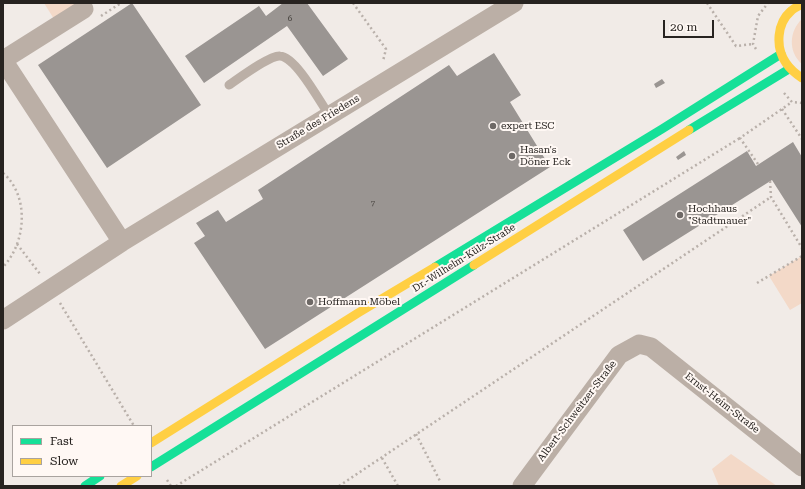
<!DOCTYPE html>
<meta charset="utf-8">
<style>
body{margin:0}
#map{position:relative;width:805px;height:489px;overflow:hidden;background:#f1ebe7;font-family:"Roboto Serif",serif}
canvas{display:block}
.frame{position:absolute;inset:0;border:4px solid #272320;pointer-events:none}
.legend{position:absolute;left:12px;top:425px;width:140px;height:52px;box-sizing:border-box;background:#fff8f4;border:1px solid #a9a39f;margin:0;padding:5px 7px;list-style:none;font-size:12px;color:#272320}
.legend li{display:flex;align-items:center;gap:8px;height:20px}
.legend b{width:20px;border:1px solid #a9a39f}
.scale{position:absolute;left:663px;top:20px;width:51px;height:18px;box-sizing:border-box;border:2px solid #272320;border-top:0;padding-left:5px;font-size:12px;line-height:14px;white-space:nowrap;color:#272320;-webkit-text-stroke:3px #fff8f4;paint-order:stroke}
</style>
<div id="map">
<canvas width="805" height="489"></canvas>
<div class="frame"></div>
<ul class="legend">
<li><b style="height:5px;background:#16e098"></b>Fast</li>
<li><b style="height:5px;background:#ffcf43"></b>Slow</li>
</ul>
<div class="scale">20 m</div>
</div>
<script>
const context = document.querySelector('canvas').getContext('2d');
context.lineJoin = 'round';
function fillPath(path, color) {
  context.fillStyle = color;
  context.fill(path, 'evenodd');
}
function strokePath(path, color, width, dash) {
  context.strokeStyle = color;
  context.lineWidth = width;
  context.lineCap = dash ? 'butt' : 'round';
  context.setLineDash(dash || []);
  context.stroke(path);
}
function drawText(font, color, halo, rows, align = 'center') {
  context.font = font + ' "Roboto Serif",serif';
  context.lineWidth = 4;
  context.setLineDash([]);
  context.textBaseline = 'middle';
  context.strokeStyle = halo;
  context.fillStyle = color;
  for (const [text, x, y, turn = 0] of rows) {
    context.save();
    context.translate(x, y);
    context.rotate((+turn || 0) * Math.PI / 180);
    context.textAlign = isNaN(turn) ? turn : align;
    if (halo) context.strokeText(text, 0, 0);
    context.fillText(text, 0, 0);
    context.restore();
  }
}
fillPath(new Path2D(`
 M44 3H77L54 19Z
 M802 19V64C788 52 789 31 802 19Z
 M802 256V303L790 310 769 276Z
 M731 454 777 486H719L712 469Z`), '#f3d9c8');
fillPath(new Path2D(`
 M132 3 201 105 107 168 38 65Z
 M283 3H307L348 59 323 76 287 26 204 83 185 56 259 6 266 16Z
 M494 53 521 95 510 102 550 167 265 349 194 243 205 236 196 223 218 210 226 222 263 199 258 190 449 65 457 76Z
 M662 79 665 83 656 88 654 84Z
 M793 142 802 157V227L772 180 643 261 623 230 747 151 756 166Z
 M684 151 686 155 678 160 676 157Z`), '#9a9592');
strokePath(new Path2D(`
 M353 3 386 49 383 61
 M707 3 736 46 753 44
 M101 16 121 3
 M756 49 753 44 758 16 768 3
 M784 93 792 102 802 103
 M782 109 802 139
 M758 164 740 138 792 102
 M3 173C30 196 26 243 3 267
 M770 181 771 197 802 248
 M17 244 40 274
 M757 283 802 256
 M60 303 134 426
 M416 434 440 481
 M382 458 398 486
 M167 480 171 486
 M176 486 740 138
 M339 486 771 197`), '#b9b0aa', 2.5, [2, 3]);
strokePath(new Path2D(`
 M229 85C238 79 270 55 280 56 296 57 320 102 329 115`), '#bbafa6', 9);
strokePath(new Path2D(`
 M3 60 122 242
 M3 60 84 9
 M3 320 122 242 514 3
 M522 486 619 355 639 344 651 347 802 467`), '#bbafa6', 19);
strokePath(new Path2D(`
 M689 130 789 69
 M435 267 662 129 781 54
 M151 467 474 265
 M85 486 100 476`), '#16e098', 9);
strokePath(new Path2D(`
 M802 4C799 6 794 8 791 11 777 23 775 47 786 63 790 69 796 74 802 78
 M474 265 689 130
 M151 443 358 313 435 267
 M121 486 137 476`), '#ffcf43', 9);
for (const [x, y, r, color] of [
 [493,126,4,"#6e6966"],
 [512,156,4,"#6e6966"],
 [680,215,4,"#6e6966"],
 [310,302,4,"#6e6966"]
]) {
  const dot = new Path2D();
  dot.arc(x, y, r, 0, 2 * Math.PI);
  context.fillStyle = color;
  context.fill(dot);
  strokePath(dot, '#fff8f4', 1.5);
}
drawText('8px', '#44403c', null, [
 ["6",290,19],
 ["7",373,204]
]);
drawText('10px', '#272320', '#fff8f4', [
 ["Straße des Friedens",318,122,-31],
 ["Dr.-Wilhelm-Külz-Straße",464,258,-32],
 ["Ernst-Heim-Straße",722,403,38],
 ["Albert-Schweitzer-Straße",577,411,-53]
]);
drawText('10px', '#272320', '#fff8f4', [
 ["expert ESC",501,126],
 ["Hasan's",520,150],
 ["Döner Eck",520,162],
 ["Hochhaus",688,209],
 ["\"Stadtmauer\"",688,221],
 ["Hoffmann Möbel",318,302]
], 'left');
</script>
